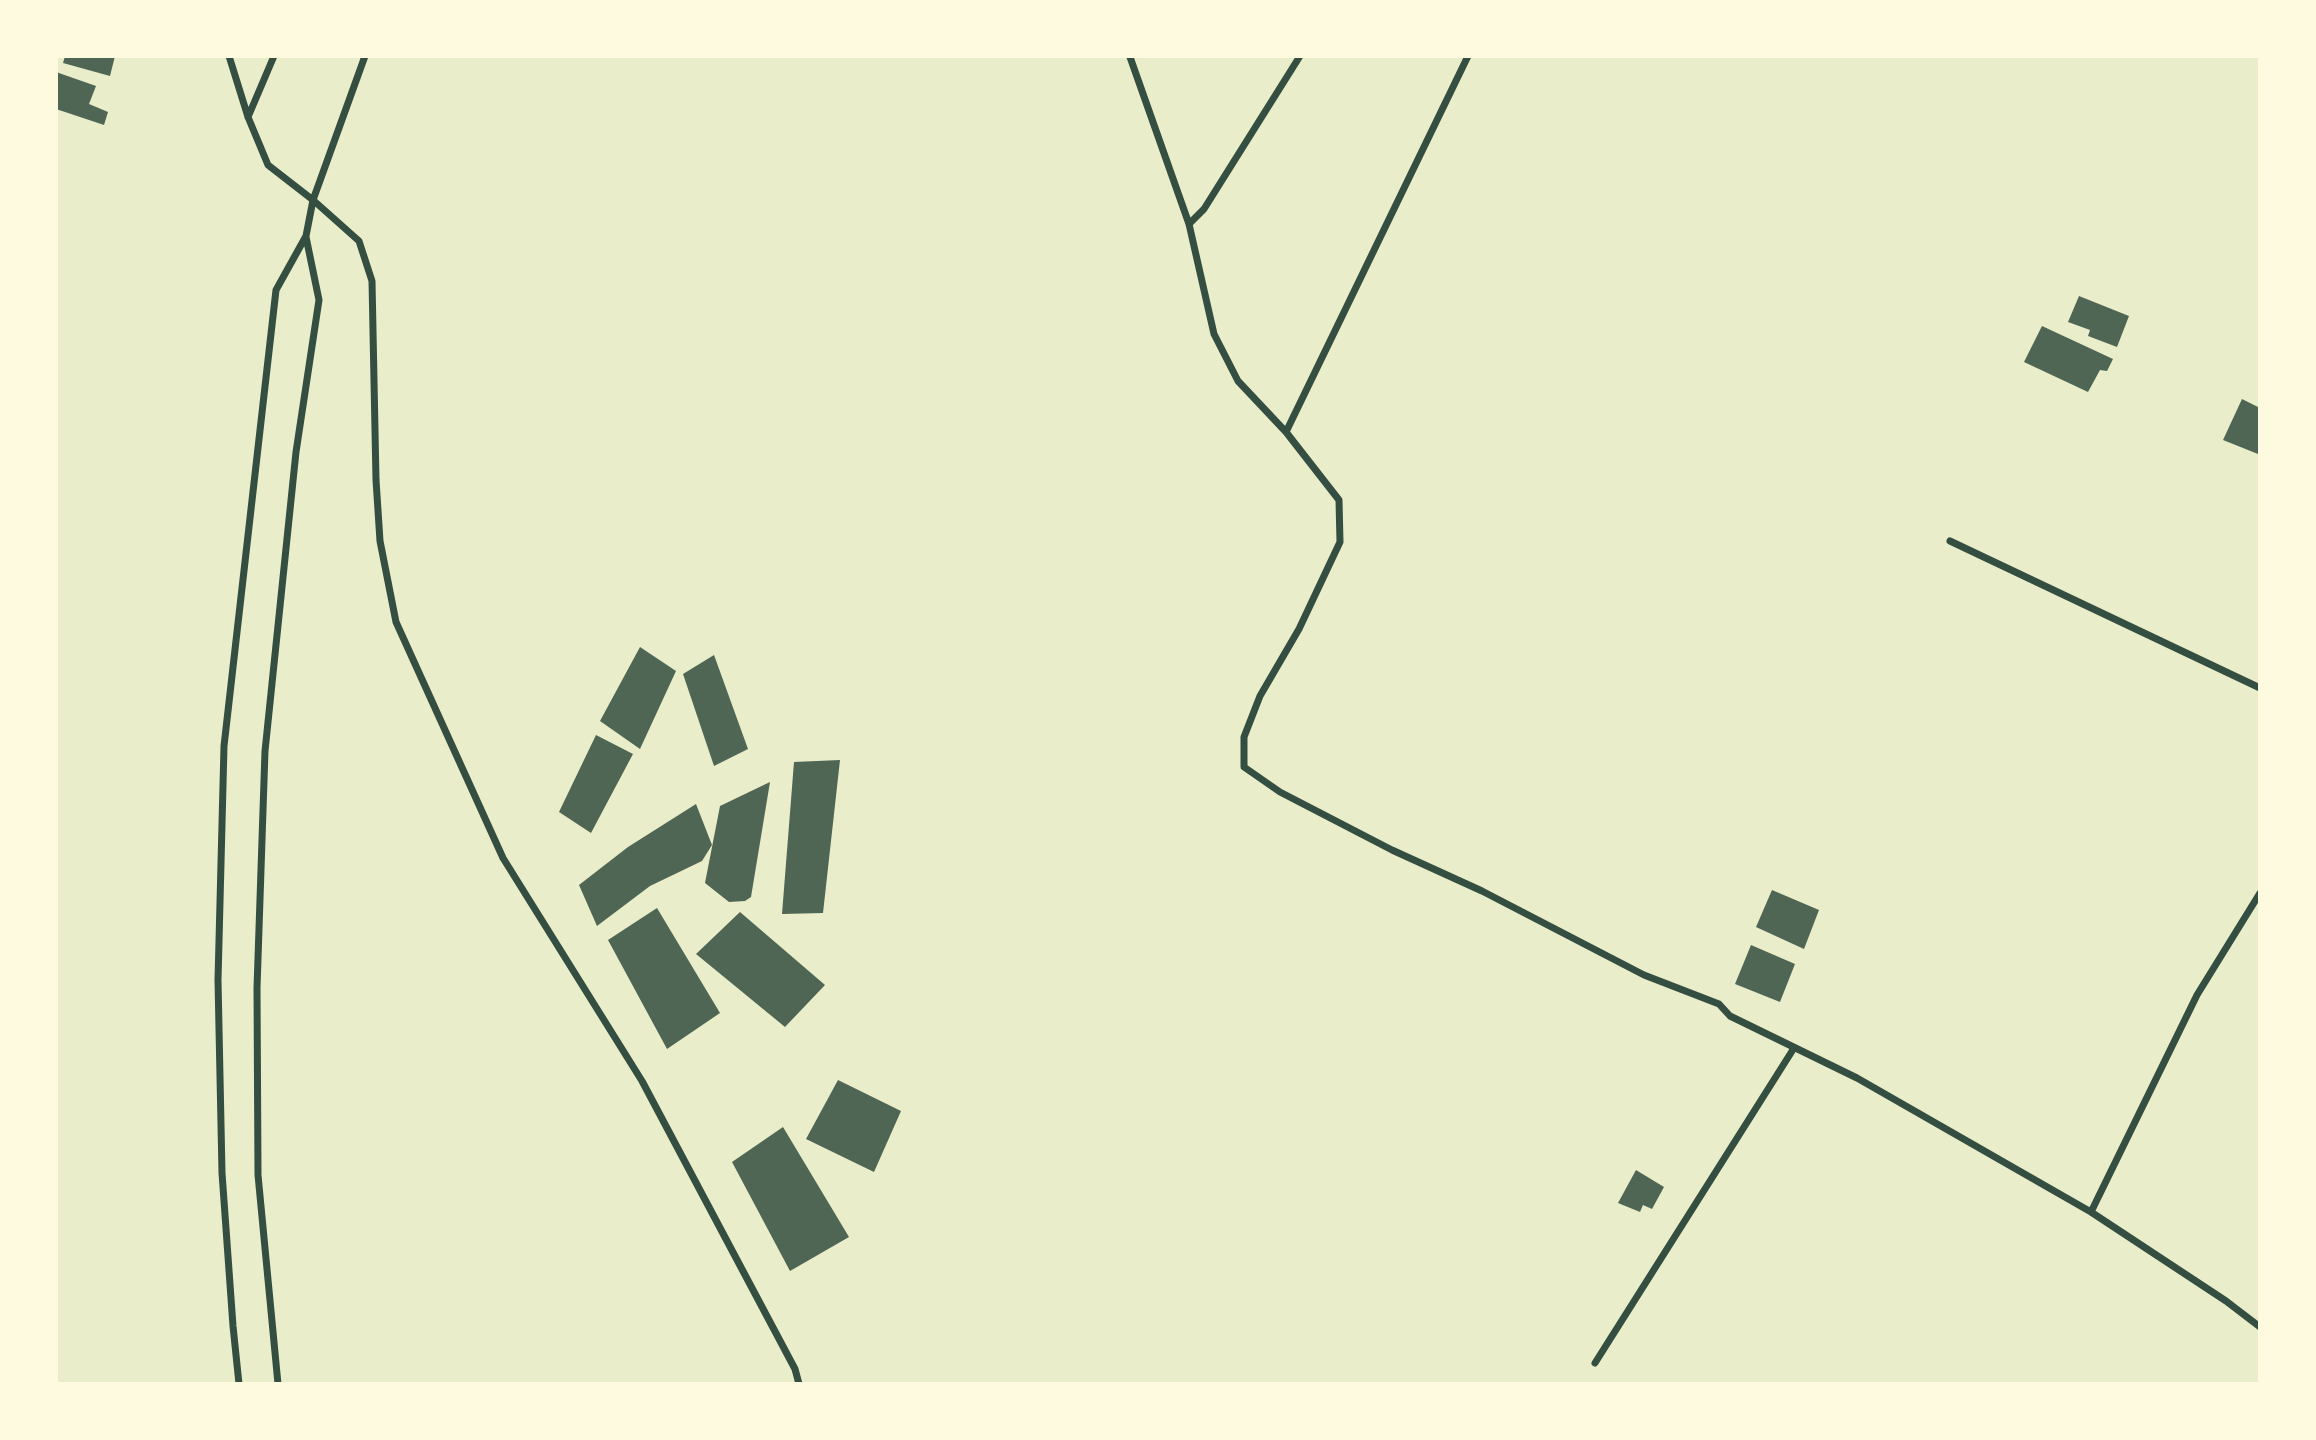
<!DOCTYPE html>
<style>
body{margin:0}
#map{position:relative;width:2316px;height:1440px;overflow:hidden;background:#e9edc9;font-family:Karla,sans-serif}
canvas{display:block}
.frame{position:absolute;inset:0;border:58px solid #fefae0;pointer-events:none}
</style>
<div id="map">
<canvas width="2316" height="1440"></canvas>
<div class="frame"></div>
</div>
<script>
const context = document.querySelector('canvas').getContext('2d');
context.lineJoin = 'round';
function fillPath(path, color) {
  context.fillStyle = color;
  context.fill(path, 'evenodd');
}
function strokePath(path, color, width, dash) {
  context.strokeStyle = color;
  context.lineWidth = width;
  context.lineCap = dash ? 'butt' : 'round';
  context.setLineDash(dash || []);
  context.stroke(path);
}
fillPath(new Path2D(`
 M65 56H115L110 76 63 63Z
 M56 72 96 86 89 104 108 112 104 125 56 109Z
 M2079 296 2129 316 2117 347 2088 336 2090 330 2068 322Z
 M2042 326 2113 359 2107 371 2100 370 2088 392 2024 362Z
 M2242 399 2260 408 2258 454 2223 440Z
 M640 647 676 671 640 749 600 721Z
 M714 655 748 749 714 766 683 674Z
 M596 735 633 754 591 833 559 812Z
 M840 760 823 913 782 914 794 762Z
 M770 782 751 897 745 901 729 902 705 883 720 806Z
 M696 804 712 845 702 861 650 886 597 926 579 885 628 847Z
 M1772 890 1819 910 1804 949 1756 927Z
 M657 908 720 1013 667 1049 608 940Z
 M740 912 825 985 785 1027 696 954Z
 M1751 945 1795 964 1780 1002 1735 984Z
 M838 1080 901 1111 874 1172 806 1139Z
 M783 1127 849 1237 790 1271 732 1162Z
 M1636 1170 1664 1187 1652 1209 1643 1205 1640 1212 1618 1203Z`), '#4f6655');
strokePath(new Path2D(`
 M229 56 248 117 268 165 313 200 359 241 372 281 376 480 380 541 396 622 503 858 642 1081 795 1369 799 1384
 M1130 57 1189 224 1214 334 1238 381 1286 432 1339 500 1340 542 1299 629 1260 696 1244 737V767L1280 792 1392 850 1482 891 1644 975 1719 1004 1730 1016 1857 1078 2091 1212 2197 995 2260 893
 M248 117 274 56
 M1189 224 1204 209 1300 56
 M1286 432 1468 56
 M1950 541 2260 688
 M2091 1212 2226 1301 2260 1327
 M1595 1363 1794 1048
 M239 1384 233 1326 222 1173 218 980 224 746 276 290 306 236 313 200 365 56
 M278 1384 258 1175 257 988 265 751 296 452 319 300 306 237`), '#344e41', 7);
</script>
